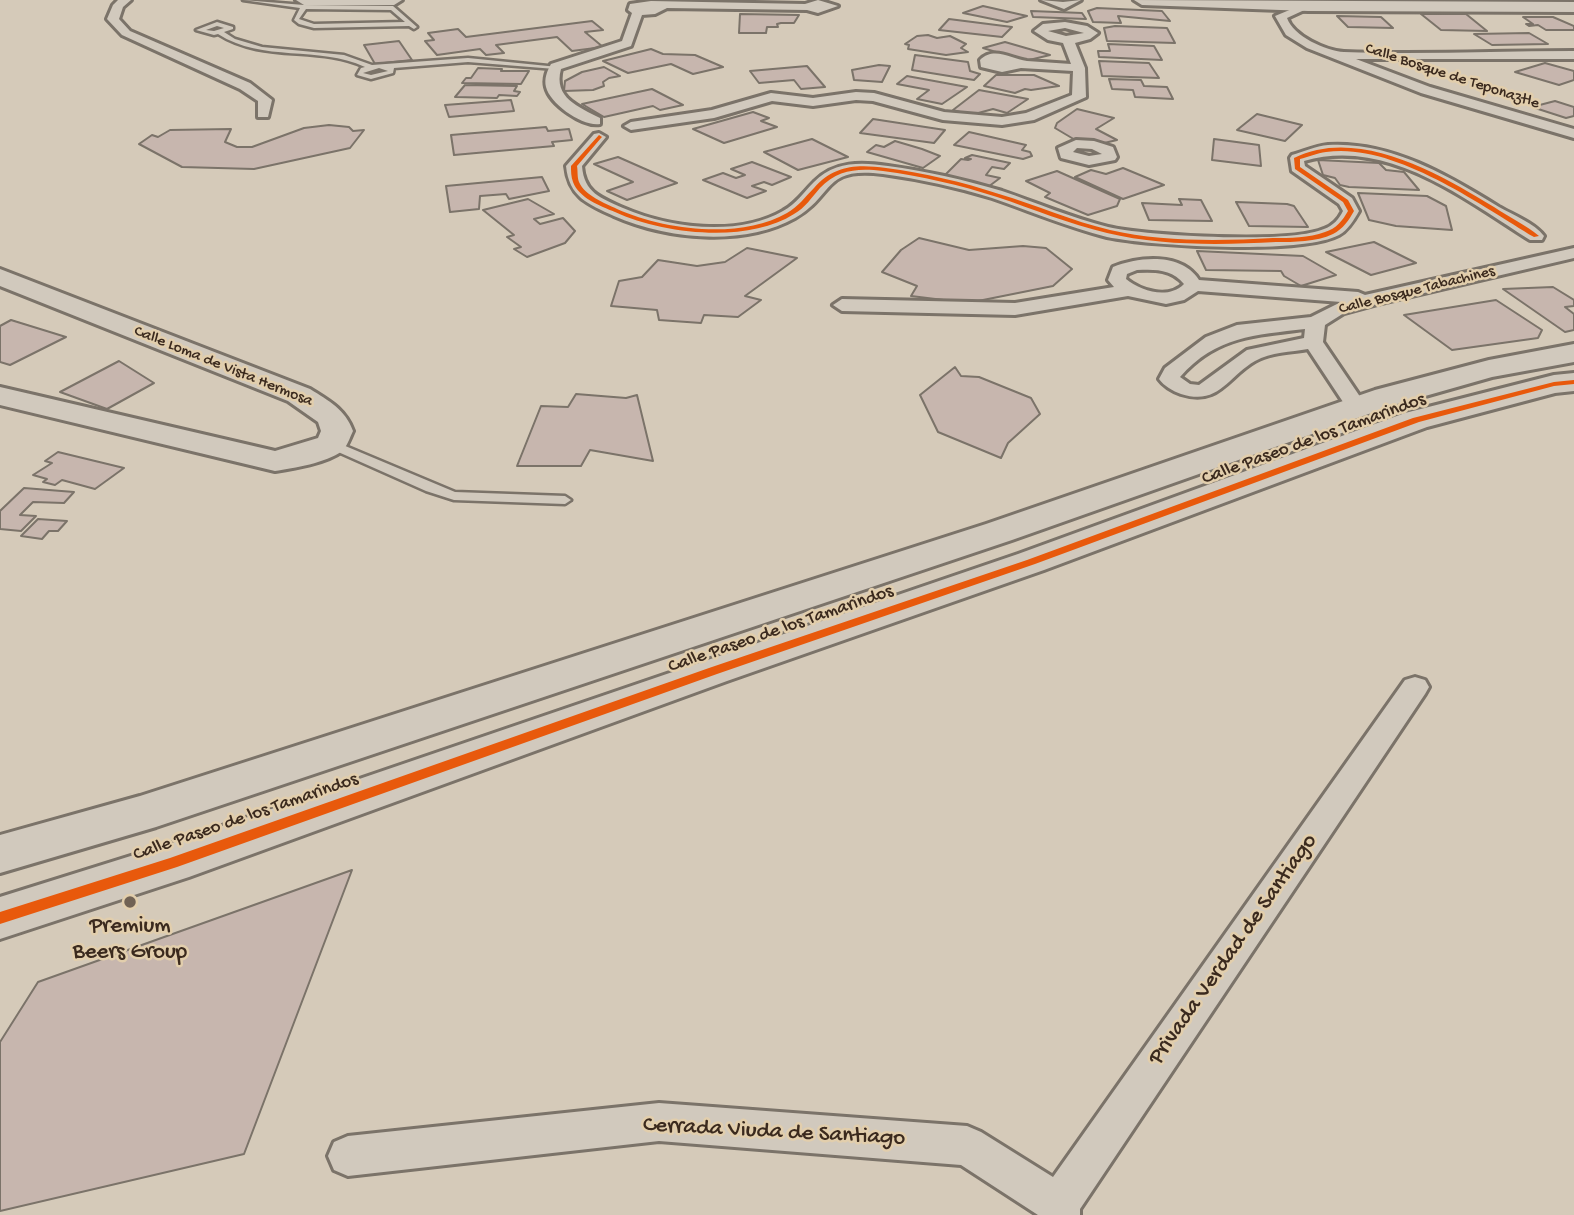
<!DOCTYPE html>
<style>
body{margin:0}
canvas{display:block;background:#d5cab9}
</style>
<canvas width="1574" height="1215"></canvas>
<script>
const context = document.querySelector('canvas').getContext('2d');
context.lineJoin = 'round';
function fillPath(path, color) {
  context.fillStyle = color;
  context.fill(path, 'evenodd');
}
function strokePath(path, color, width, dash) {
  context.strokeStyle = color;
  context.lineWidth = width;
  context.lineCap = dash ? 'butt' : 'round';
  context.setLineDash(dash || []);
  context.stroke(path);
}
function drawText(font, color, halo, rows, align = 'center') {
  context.font = font + ' "Gochi Hand",sans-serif';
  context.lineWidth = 5;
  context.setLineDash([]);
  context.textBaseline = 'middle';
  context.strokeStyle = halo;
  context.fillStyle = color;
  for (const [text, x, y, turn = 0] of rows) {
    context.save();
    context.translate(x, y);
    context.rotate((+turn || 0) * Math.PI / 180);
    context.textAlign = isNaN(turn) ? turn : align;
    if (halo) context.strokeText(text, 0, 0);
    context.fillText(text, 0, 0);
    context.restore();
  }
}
const building = new Path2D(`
 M696 0H750V3H695Z
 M983 6 1027 16 1007 22 963 13Z
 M1097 8 1162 11 1170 21 1118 16 1121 23 1093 22 1088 11Z
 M1031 11 1082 13 1086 19 1033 17Z
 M740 14 799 15 794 23H781L777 24 778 27H767L766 33H739Z
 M1421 14H1466L1487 31 1441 30Z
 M1337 16 1381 17 1393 28 1348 27Z
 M1523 17H1553L1574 26V30H1546L1538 25 1529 26 1526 24H1533Z
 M949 19 1012 27 1002 37 939 30Z
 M592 21 603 30 585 32 603 47 572 51 557 37 496 45 504 53 486 55 480 49 437 55 425 41 434 40 428 33 458 29 466 37Z
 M1115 26 1167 28 1175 43 1107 41 1104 28Z
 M1529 33 1548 44 1492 45 1474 34Z
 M928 35 937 38 950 36 966 44 961 48 968 52 946 55 908 49 909 45 905 44 917 36Z
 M399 41 412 60 375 64 364 45Z
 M1005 42 1050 55 1025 61 983 48Z
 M1108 44 1154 46 1162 60 1099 57 1098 51H1110Z
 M651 49 663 54 695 55 723 67 693 74 671 64 628 73 603 61Z
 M915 55 968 62 970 71 980 74 974 80 912 70Z
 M1099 61 1149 63 1159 78 1102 76Z
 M1545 63 1574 71V80L1559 85 1515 72Z
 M879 65 890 66 882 82 854 80 852 70Z
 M807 66 825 87 801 89 794 80 759 83 750 71Z
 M604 67 620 76 609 78 603 82 604 86 593 90 564 91 565 81 582 72Z
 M478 68 502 69 501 71H529L521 84 462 83 466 78H471Z
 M996 75H1034L1059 86 1031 90 1025 89 1015 93 984 86Z
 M907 76 967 87 942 104 917 99 929 90 897 84Z
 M1109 79 1141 80 1144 86 1167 87 1173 99 1135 97 1133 90 1112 89Z
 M465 85 517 86 514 91 520 92 517 96 499 95 497 98 455 97Z
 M652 89 683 105 660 110 653 106 604 117 582 104Z
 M979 90 1028 99 1007 113 993 109 971 115 953 110Z
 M511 100 514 111 449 117 445 105Z
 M1555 101 1574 107V116L1566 118 1532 107Z
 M1077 109 1114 118 1096 129 1117 140 1087 147 1055 128 1057 123Z
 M753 112 769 118 761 121 777 127 724 143 693 129Z
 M1257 114 1302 125 1285 141 1237 130Z
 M873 119 945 130 934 143 860 133Z
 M329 125 349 127 353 131 364 130 350 148 254 169 182 167 139 144 152 135 158 137 170 130 231 129 225 142 237 147H252L304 128Z
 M546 127 548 131 569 129 572 140 552 142 554 146 454 155 451 135Z
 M969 132 1026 145 1022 150 1030 152 1032 156 1023 159 954 145Z
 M812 139 848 157 798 170 764 152Z
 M1214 139 1259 145 1261 166 1212 160Z
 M895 141 922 149 940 156 923 168 867 152 876 145 884 147Z
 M972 155 1010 163 1004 169 992 167 986 175 1000 178 988 187 942 178 961 159 968 160 971 159 965 158Z
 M618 157 677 183 627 200 607 191 633 182 594 164Z
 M1318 160 1379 163 1386 170 1404 172 1419 190 1349 187 1340 185 1335 178 1323 175Z
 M752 162 791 177 772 185 764 182 752 186 766 191 747 198 703 180 723 173 736 178 745 175 731 169Z
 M1123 168 1164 185 1123 199 1075 177 1091 170 1106 174Z
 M1057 171 1120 199 1117 206 1088 215 1045 197 1050 193 1026 181Z
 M542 177 549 191 509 199 506 194 480 196 479 209 450 212 446 186Z
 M1358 193 1427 196 1446 206 1452 230 1396 226 1369 220Z
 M528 199 554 214 534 219 540 224 563 218 575 231 565 243 527 257 514 249 521 247 507 237 514 235 483 210Z
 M1179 199 1201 200 1212 221 1149 220 1142 203 1182 205Z
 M1236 202 1287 204 1294 206 1308 227 1249 226Z
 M919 238 969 250 1023 246 1046 248 1072 269 1053 286 968 303 911 296 917 286 882 272 901 250Z
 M1374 242 1416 263 1371 275 1326 252Z
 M747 248 797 258 745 296 761 300 738 317 704 315 701 323 659 320 657 310 611 306 619 281 642 277 658 260 697 266 725 262Z
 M1197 251 1303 256 1336 275 1301 286 1284 276 1281 271 1206 270Z
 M1553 287 1574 300V306L1565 307 1574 314V330L1565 332 1503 289Z
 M1496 300 1542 330 1538 338 1452 350 1404 315Z
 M11 320 66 337 10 365 0 362V326Z
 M119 361 154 383 107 409 60 392Z
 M955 367 961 376 979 377 1031 398 1040 414 1008 443 1001 458 938 432 920 395Z
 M576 394 626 398 637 395 653 461 590 450 581 466H517L541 406 568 407Z
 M58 452 124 468 95 489 62 480 55 485 43 482 47 479 33 475 52 463 45 461Z
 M24 488 74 492 64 503 33 502 20 515 36 516 21 531 0 529V511Z
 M38 519 67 521 58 531H49L42 539 21 536Z
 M352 870 244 1154 0 1211V1042L38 982Z`);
fillPath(building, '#c7b6ae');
strokePath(building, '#7b7369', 2);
const lane = new Path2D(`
 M243 0 304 5 393 6 417 27 414 29 409 26 314 28 299 24 294 20 300 8ZM306 9 391 10 405 22 314 24 299 19Z
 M217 22 233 27V29L224 32 235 39 262 47 344 55 372 65 468 58 558 67 555 69 468 62 394 68 393 73 371 79 357 75 361 68 365 67C318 45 263 63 218 34L214 35 196 30ZM217 26 224 28 214 31 206 30ZM379 68 388 71 371 75 363 73Z
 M331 440 455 492 565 496 571 500 565 504 454 500 426 491 327 447V441Z`);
const street = new Path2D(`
 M118 0H131L123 7 119 19 130 31 250 83 272 100 268 117H258V101L240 89 122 35 107 19 113 5Z
 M818 0 838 6 818 13 807 10 667 8 655 14 642 15 631 46 561 69C553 98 579 107 600 118V124C583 127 550 104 546 87 544 79 547 71 551 64L622 41 632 13 628 10 630 4 651 1 805 4Z
 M1041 0 1063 2 1081 0 1064 9Z
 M1304 4 1313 6 1287 18C1293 36 1326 51 1344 52 1420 55 1498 51 1574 51V59H1356L1430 87 1574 129V138L1421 93 1307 48 1286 35 1275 16Z
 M1065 22 1087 26 1098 33 1090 39 1075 43 1085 68 1086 97 1034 120 1002 125 943 120 873 101 856 100 813 106 772 101 714 118 631 130 624 126 631 122 712 110 771 93 813 98 856 92 874 93 944 112 1002 117 1026 113 1072 95 1073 71 1021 68 1002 72 981 67 980 60C994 46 1011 59 1027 61 1041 62 1056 63 1071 64L1063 43 1048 40 1034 31 1043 24ZM1065 28 1084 33 1066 36 1048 31Z
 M599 133 606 137 582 166C584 193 601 198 623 208 669 228 738 237 783 211 796 204 804 192 814 182 834 161 862 162 888 166 926 171 965 180 1002 191 1037 203 1072 218 1108 227 1147 236 1290 244 1324 229 1333 226 1339 219 1343 211L1339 204 1292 171 1290 158 1292 155C1303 152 1316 146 1328 145 1390 141 1449 176 1499 207 1513 215 1534 223 1544 236L1542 240H1530C1463 198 1387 137 1304 161L1305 166 1352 198 1359 211C1354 220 1348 230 1339 235 1302 255 1150 246 1107 237 1068 227 1030 211 992 198 957 187 919 179 883 174 822 166 835 195 795 218 743 247 666 239 614 216 588 204 569 197 566 166L594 134Z
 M1076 140 1094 141 1113 147 1117 157 1115 160 1089 165 1061 158 1058 148ZM1077 148 1092 149 1102 154 1089 156 1073 152Z
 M1574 248V258L1377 304 1344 313 1325 325 1323 342 1367 407 1363 411H1349L1308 349C1291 352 1271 352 1255 361 1227 377 1219 406 1181 394 1173 391 1164 386 1159 379L1165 368 1206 337 1237 325 1311 317 1341 302 1198 291 1184 300 1166 304 1128 296 1015 315 842 311 833 305 842 299 1015 303 1114 287 1108 280 1113 267C1139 257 1181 252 1199 280L1358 292 1365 295ZM1137 270C1155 269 1172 269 1184 284 1168 300 1141 291 1126 279L1127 274ZM1305 329 1304 338 1247 350 1199 385 1190 384 1180 377C1216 336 1255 335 1305 329Z
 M1415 677 1425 680 1429 687 1425 694 1080 1209V1215H1038L961 1165 659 1141 348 1176 334 1170 328 1156 334 1142 348 1136 659 1103 967 1126 981 1132 1053 1177 1405 680Z`);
const secondary = new Path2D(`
 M296 0H402L394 5H304Z
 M1134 0 1574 2V12L1308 11 1142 5Z
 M0 269 310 389C329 401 345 409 353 431 350 437 347 447 342 451 326 463 294 468 275 471L0 405V387L275 451 318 438 321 431 318 422 288 401 0 286Z
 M1574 344V362L1492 377 1397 404 1012 540 156 827 0 873V835L140 796 986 524 1375 390 1489 360Z
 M1574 373V391L1555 393 1427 427 1044 570 727 681 189 877 0 939V897L169 844 1018 554 1405 413 1554 375Z`);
strokePath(lane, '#7b7369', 5);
strokePath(street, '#7b7369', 6);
strokePath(secondary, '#7b7369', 6);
fillPath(lane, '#d1c9bd');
fillPath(street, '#d1c9bd');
fillPath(secondary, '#d1c9bd');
fillPath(new Path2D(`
 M599 135 602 137 601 138 577 166C578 171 577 177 579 182 585 196 605 203 617 209 664 230 740 240 787 213 798 207 805 197 814 188 834 165 857 164 886 168 924 173 963 182 999 194 1036 205 1072 221 1110 230 1161 242 1221 241 1273 238 1290 238 1309 238 1325 232 1336 229 1343 220 1348 211L1343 202 1295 169 1294 158C1358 126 1440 174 1494 207 1509 217 1526 225 1539 236L1534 237C1479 204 1393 142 1326 152 1317 153 1308 157 1300 159V167L1348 200 1354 211C1349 220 1343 229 1333 234 1316 242 1294 242 1276 242 1222 245 1160 246 1107 233 1069 224 1033 209 997 197 960 185 921 176 883 171 859 168 838 169 820 188 812 197 805 208 794 214 747 244 663 234 615 212 600 206 579 198 573 182 571 177 571 171 571 166Z
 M1574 380V384L1554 386 1419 422 1035 564 717 674 177 867 0 924V912L170 858 709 668 1027 560 1413 418 1554 382Z`), '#e8590c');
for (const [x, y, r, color] of [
 [130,902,7,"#716254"]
]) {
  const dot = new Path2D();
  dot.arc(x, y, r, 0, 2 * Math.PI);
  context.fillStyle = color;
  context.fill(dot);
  strokePath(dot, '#e2ceac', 2.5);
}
drawText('16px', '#3b2a1e', '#e2ceac', [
 ["Calle Bosque de Teponaztle",1452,77,18],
 ["Calle Bosque Tabachines",1417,291,-14],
 ["Calle Loma de Vista Hermosa",223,367,22]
]);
drawText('19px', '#3b2a1e', '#e2ceac', [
 ["Calle Paseo de los Tamarindos",1314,440,-20],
 ["Calle Paseo de los Tamarindos",781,630,-19],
 ["Calle Paseo de los Tamarindos",246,818,-19]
]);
drawText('23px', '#3b2a1e', '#e2ceac', [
 ["Premium",130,927],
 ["Beers Group",130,953]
]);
drawText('23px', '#3b2a1e', '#e2ceac', [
 ["Privada Verdad de Santiago",1234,950,-55],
 ["Cerrada Viuda de Santiago",774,1133,3]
]);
</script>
